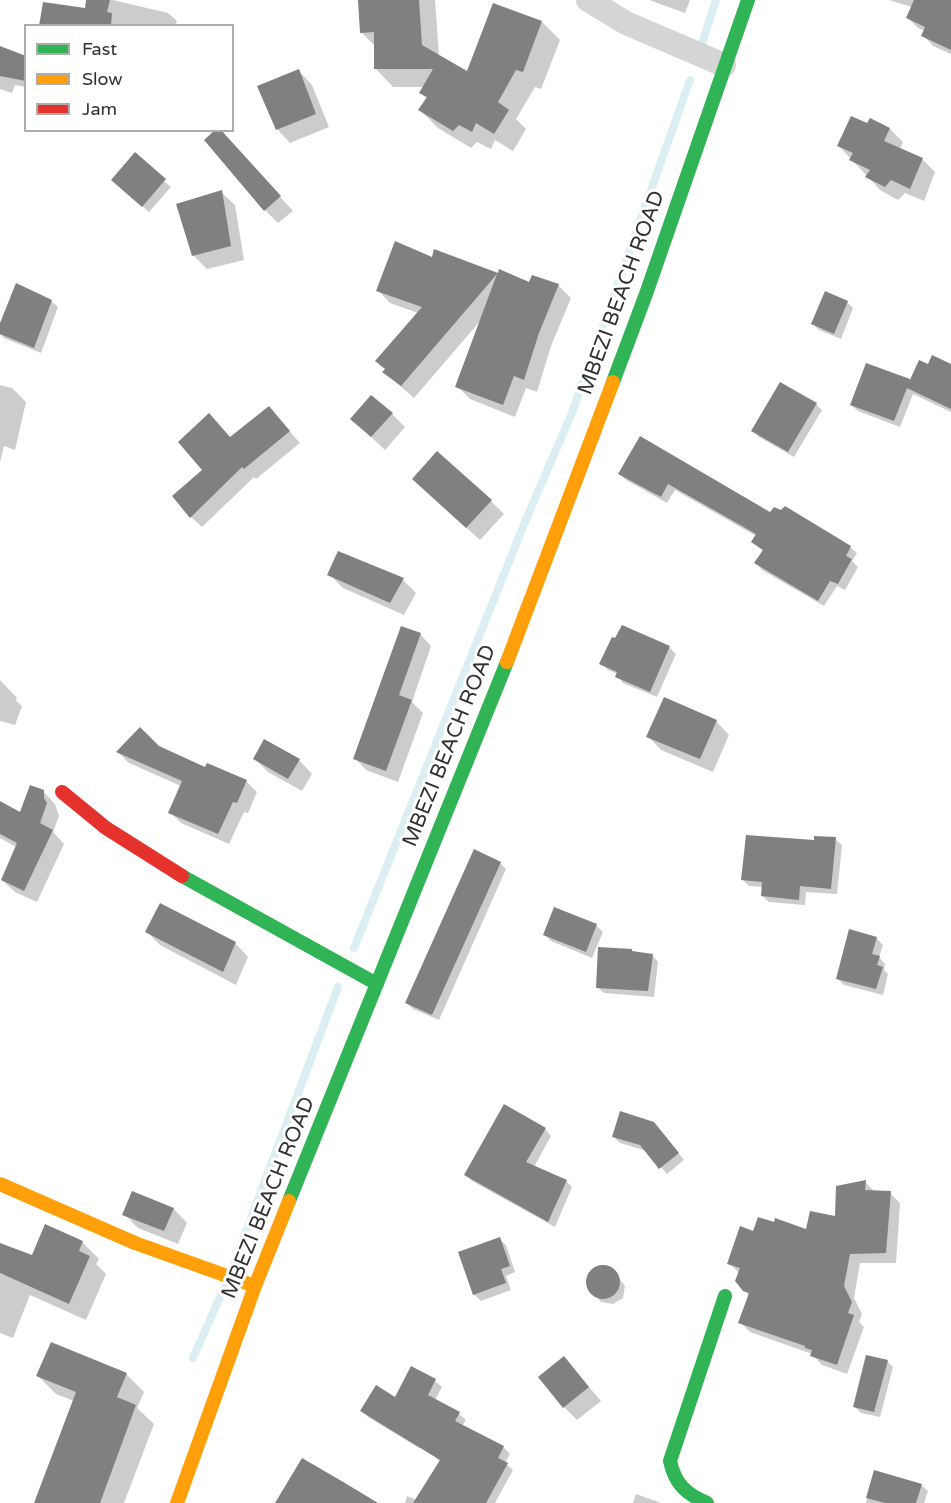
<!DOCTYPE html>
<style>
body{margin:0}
#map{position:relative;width:951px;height:1503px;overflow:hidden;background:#fff;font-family:"Varela Round",sans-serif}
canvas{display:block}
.legend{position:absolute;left:24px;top:24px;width:210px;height:108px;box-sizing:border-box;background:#fff;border:2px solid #adadad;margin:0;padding:8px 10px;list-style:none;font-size:18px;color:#313131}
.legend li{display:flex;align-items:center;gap:12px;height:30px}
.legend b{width:30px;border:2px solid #adadad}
</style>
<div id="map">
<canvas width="951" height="1503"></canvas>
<ul class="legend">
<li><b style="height:8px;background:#30b455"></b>Fast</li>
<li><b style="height:8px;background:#ff9f0a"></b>Slow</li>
<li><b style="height:8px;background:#e5322d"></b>Jam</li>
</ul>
</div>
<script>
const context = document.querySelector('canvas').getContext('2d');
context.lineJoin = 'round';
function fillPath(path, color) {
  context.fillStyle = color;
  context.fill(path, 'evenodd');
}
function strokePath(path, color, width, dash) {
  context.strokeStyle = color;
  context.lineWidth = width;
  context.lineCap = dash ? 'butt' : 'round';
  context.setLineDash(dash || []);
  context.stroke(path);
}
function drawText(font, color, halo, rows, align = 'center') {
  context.font = font + ' "Varela Round",sans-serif';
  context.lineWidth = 6;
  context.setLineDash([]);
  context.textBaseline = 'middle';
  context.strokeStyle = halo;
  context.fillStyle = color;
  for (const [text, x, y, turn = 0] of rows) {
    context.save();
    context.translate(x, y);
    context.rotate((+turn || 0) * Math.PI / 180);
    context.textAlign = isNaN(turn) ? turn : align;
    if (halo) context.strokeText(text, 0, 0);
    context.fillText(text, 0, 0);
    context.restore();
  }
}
fillPath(new Path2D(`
 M88 0H113L168 13 177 21 175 26H41L86 10Z
 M360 0H435L439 56 467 73 542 22 560 40 541 89 535 87 516 119 526 129 513 151 495 140 491 149 477 142 471 148 438 128 420 110 428 100 421 93 425 87H393L375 68V46L361 32Z
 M649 0H690L685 13Z
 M889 0H951V54L933 46 923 35 925 31 918 28 907 17 912 7Z
 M0 48 26 57V87L15 85 12 93 0 89Z
 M299 71 312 85 329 127 290 143 277 129Z
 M870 120 890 129 903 142 900 149 922 159 935 172 924 201 905 193 898 200 880 190 839 146 867 125Z
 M231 143 293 211 278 223 265 210Z
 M135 155 171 187 149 212 119 186Z
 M221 192 235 205 244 260 207 269 193 255Z
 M435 251 498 275 530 284 558 285 571 298 551 346 537 392 526 388 515 417 470 399 457 386 481 320 414 398 384 372 418 313 390 303 378 290 432 260Z
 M51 301 58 307 41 353 4 338 0 334V327Z
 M847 302 853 308 841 339 819 330 813 324Z
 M951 365V412L913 394 900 427 858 411 851 405Z
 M0 385 12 388 26 402 15 450 4 446 0 462Z
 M816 404 822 410 794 457 759 437 753 430Z
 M392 414 405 427 385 450 352 419Z
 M279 419 300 443 256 479 254 477 202 527 191 517 231 439Z
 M640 438 771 514 850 547 857 553 852 561 858 567 845 590 837 586 824 606 762 570 756 563 764 552 753 542 756 536 675 490 667 503 626 480 620 474Z
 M427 492 491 501 504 514 480 540Z
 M329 574 403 580 416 593 404 615 343 588Z
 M420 634 431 646 412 702 423 713 398 782 366 770 355 758Z
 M669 647 676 654 657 697 623 683 617 676 618 674 608 670 601 663Z
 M0 680 17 698 16 701 22 706 15 725 0 721Z
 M716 721 729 735 713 772 661 750 648 736Z
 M159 747 206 769 246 781 257 792 248 813 244 812 229 844 181 823 170 812 181 786 129 763 118 752Z
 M255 759 299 760 312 774 302 791 268 772Z
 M43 791 55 804 59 816 53 832 64 844 37 902 15 892 2 880 16 847 0 838V807L21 814Z
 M835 839 842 845 837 894 806 892 805 905 769 902 762 896 763 887 749 886 743 880 815 842Z
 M500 863 506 869 439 1020 413 1009 406 1002Z
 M596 925 603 932 592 958 551 941 545 935Z
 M147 932 235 943 248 957 236 985 160 945Z
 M876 938 883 945 879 957 885 964 884 970 888 974 883 995 844 985 837 978Z
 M631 950 635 953 652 955 658 962 654 997 604 993 597 987Z
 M545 1129 551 1136 534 1167 566 1181 572 1187 555 1227 472 1181 466 1175Z
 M661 1131 684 1160 667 1174 647 1151 620 1143 614 1137Z
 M865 1182 875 1192 890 1193 900 1203 896 1263H860L854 1298 862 1314 859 1322 864 1327 847 1374 822 1365 812 1354 750 1332 740 1322 750 1296 744 1290 740 1274 729 1263 754 1233 807 1231 837 1218Z
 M133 1193 174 1209 187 1223 178 1244 138 1228 124 1214Z
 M499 1239 506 1245 515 1272 506 1276 511 1290 481 1301 474 1294Z
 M82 1242 99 1259 96 1264 106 1274 86 1320 30 1295 13 1338 0 1333V1244L32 1257Z
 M599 1266 611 1268 625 1286 623 1298 613 1304 601 1302 587 1285 589 1273Z
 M564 1358 601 1401 577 1420 564 1407Z
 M887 1361 893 1367 880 1417 861 1413 855 1407Z
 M412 1368 435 1381 442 1387 435 1400 459 1414 466 1420 462 1426 503 1447 510 1454 505 1463 513 1470 495 1503H405L407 1496 417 1500 440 1461 424 1448H419L368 1417 362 1410 395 1399Z
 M126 1374 144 1392 137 1408 154 1424 124 1503H40L74 1401 56 1394 38 1376Z
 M875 1472 921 1485 928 1491 924 1503H866Z
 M636 1494 661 1503H633Z`), '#0003');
strokePath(new Path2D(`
 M700 50 716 0
 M354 948 527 517 572 413 690 80
 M233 1266 338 987
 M193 1358 224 1288`), '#dbeef2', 8);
fillPath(new Path2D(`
 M86 0H110L107 12 112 13 111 26H39L43 2 85 8Z
 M358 0H419L422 45 467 71 493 3 542 21 523 72 516 70 498 102 509 110 494 134 476 123 472 132 459 125 453 131 418 110 427 97 419 93 433 69H374V32L360 33Z
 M914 0H951V50L921 36 925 27 906 18Z
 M0 46 26 56V81L0 76Z
 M299 69 316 114 276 130 257 86Z
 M851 116 867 123 870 118 890 128 884 141 923 158 910 189 891 180 885 187 865 177 870 170 849 160 853 153 837 146Z
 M215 130H221L281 196 264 211 204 140Z
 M135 152 166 179 142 207 111 180Z
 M222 190 231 246 192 256 176 204Z
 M395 241 432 257 434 249 498 273 499 269 529 282 532 275 559 284 539 333 524 380 514 376 503 405 455 387 497 274 401 386 382 372 385 369 375 361 422 307 376 291Z
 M16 283 52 300 34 348 0 334V323Z
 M825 291 848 301 834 334 811 324Z
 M932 355 951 364V409L907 388 894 421 850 405 866 363 910 379 909 382 919 360 928 364Z
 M780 382 817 403 788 452 751 431Z
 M371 395 393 413 371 437 350 419Z
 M269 406 290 431 244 469 242 467 190 518 172 496 202 470 178 442 209 413 230 437Z
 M640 436 770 512 774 507 781 510 785 506 851 546 846 556 852 559 838 584 830 581 818 601 754 563 763 550 751 542 756 534 668 484 661 497 618 474Z
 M437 451 492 500 466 528 412 479Z
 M338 551 404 578 390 603 327 575Z
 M622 625 670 646 650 692 615 677 617 672 599 664 612 637 615 638Z
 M401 626 421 633 399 695 412 700 386 771 353 759Z
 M664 697 717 720 700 759 646 737Z
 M140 727 159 746 205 767 207 763 247 780 237 803 233 802 218 834 168 813 182 781 116 752Z
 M264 739 300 759 288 779 253 759Z
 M30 785 44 790V798L47 803 40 823 53 830 24 891 1 880 17 843 0 834V801L20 812Z
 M746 835 814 840V836L836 837 831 889 800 886 799 900 761 896 762 882 741 880Z
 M474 849 501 862 432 1015 405 1003Z
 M160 903 236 942 223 972 145 932Z
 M554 907 597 924 586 952 543 935Z
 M849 929 877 937 872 954 880 956 877 965 883 967 876 989 836 979Z
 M598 947 632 949V951L653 954 648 991 596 988Z
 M504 1104 546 1128 526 1162 567 1180 548 1222 464 1175Z
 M620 1111 654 1122 679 1153 659 1169 640 1145 612 1137Z
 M866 1180 865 1190 891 1191 886 1253 850 1254 844 1286 852 1302 848 1313 854 1315 837 1365 810 1356 812 1350 805 1348V1346L738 1323 749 1293 743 1291 735 1281 740 1268 727 1264 740 1226 753 1231 758 1217 774 1222 775 1218 806 1229 810 1211 835 1216 836 1186Z
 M132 1191 174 1208 164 1231 122 1215Z
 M45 1224 83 1241 79 1251 90 1256 69 1304 0 1273V1243L32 1255Z
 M500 1237 510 1266 501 1269 506 1283 473 1295 458 1252Z
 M586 1282a17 17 0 1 1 34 0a17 17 0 1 1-34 0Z
 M51 1342 127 1373 117 1397 136 1405 100 1503H34L76 1392 36 1376Z
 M866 1355 888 1360 874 1412 853 1407Z
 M564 1356 589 1387 563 1408 538 1377Z
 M411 1366 436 1379 428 1395 460 1412 455 1421 504 1446 498 1458 508 1463 486 1503H413L440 1460 360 1411 376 1385 395 1397Z
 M302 1458 345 1483 378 1503H275Z
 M874 1470 922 1484 916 1503H885L866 1498Z`), '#808080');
strokePath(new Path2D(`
 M588 0 626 23 724 65`), '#d5d5d5', 24);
strokePath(new Path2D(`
 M613 382 646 294 748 0
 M182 876 377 984
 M289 1201 507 662
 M707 1503C686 1494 675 1484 670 1461L725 1296`), '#30b455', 14);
strokePath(new Path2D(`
 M507 662 613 382
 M0 1184 135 1243 255 1286
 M177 1503 255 1286 289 1201`), '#ff9f0a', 14);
strokePath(new Path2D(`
 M62 792 106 828 182 876`), '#e5322d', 14);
drawText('21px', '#313131', '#fff', [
 ["MBEZI BEACH ROAD",622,293,-70],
 ["MBEZI BEACH ROAD",450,746,-68],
 ["MBEZI BEACH ROAD",269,1198,-68]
]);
</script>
